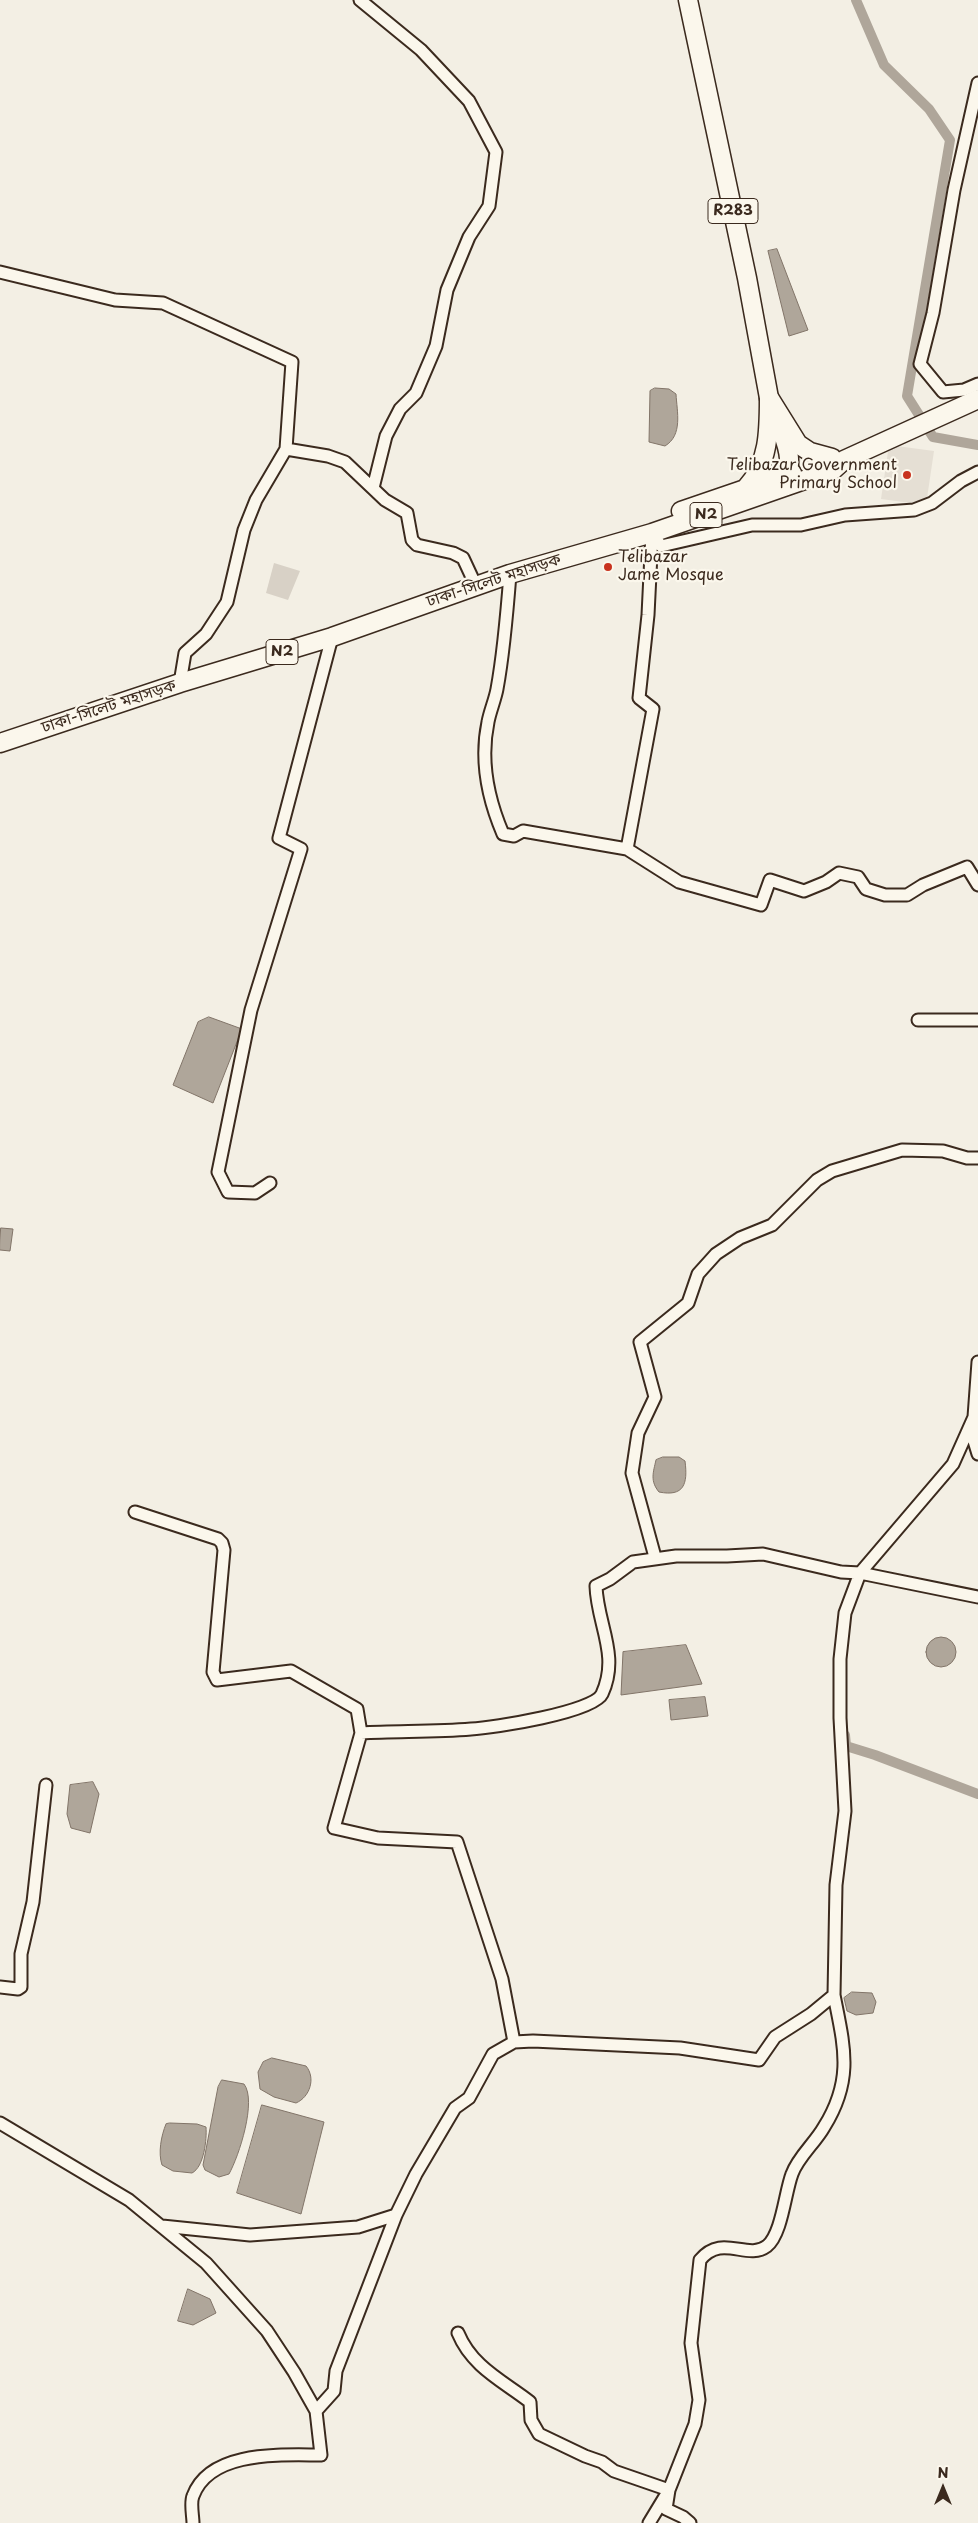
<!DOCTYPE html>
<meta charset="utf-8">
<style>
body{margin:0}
#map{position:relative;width:978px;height:2523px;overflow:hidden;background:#f3efe4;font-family:"Playpen Sans",sans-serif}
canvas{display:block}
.north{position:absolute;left:918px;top:2463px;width:50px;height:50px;-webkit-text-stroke:4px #fbf7ec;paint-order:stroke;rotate:0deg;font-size:14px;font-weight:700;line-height:20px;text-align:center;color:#3b2a1e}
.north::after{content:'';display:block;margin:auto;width:18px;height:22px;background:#3b2a1e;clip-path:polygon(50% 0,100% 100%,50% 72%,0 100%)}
</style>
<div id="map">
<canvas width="978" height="2523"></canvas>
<div class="north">N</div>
</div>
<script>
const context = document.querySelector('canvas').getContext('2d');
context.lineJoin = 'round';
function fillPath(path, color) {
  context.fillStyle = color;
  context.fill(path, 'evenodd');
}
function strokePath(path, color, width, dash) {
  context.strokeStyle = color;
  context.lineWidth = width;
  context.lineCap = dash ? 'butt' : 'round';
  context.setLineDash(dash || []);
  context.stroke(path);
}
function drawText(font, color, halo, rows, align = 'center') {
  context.font = font + ' "Playpen Sans","Noto Sans Bengali",sans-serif';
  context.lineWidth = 4.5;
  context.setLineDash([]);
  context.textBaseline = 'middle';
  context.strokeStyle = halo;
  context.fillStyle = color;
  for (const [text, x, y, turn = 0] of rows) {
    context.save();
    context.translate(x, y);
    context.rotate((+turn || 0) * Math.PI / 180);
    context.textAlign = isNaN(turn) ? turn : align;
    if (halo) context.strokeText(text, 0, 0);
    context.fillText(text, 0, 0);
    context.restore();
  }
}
fillPath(new Path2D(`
 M889 445 934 451 926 505 881 499Z`), '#e5dfd4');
fillPath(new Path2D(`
 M274 563 300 571 288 600 266 593Z`), '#d8d1c6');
const water = new Path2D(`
 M777 249 808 330 789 336 768 251Z
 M655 388 669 389 676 394C677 412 683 435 665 446L649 442 650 391Z
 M209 1017 242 1029 213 1103 173 1085 198 1022Z
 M1 1228 13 1229 10 1251 0 1250Z
 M663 1457H679L685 1461C688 1484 684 1497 659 1492 650 1481 653 1473 656 1460Z
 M926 1652a15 15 0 1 1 30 0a15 15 0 1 1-30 0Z
 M686 1645 702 1684 621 1695 623 1652Z
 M705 1697 708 1716 671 1720 669 1700Z
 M93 1782 99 1794 90 1833 71 1828 67 1814 70 1785Z
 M852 1992 872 1993 876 2002 873 2013 856 2015 847 2011 844 1998Z
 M272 2058 306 2066C316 2078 310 2097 296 2103L274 2097 260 2089 258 2072 263 2062Z
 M222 2080 244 2084C257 2101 239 2156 229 2174L219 2177 205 2170 203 2165 218 2087Z
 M262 2105 324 2122 301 2214 237 2193Z
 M170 2123 197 2124 206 2127C207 2139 204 2167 192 2173L173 2171 162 2165C158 2153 161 2136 166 2124Z
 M188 2289 210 2299 216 2313 193 2325 178 2321Z`);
fillPath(water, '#afa69a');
strokePath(water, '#817468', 1);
strokePath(new Path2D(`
 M856 0 884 65 929 109 950 140 907 396 933 437 978 445
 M845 1735 846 1746 875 1755 978 1794`), '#afa69a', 10);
const minor = new Path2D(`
 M360 0 421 50 469 101 496 152 489 206 469 237 447 290 436 346 416 393 400 409 386 436 373 488
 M978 83 954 190 933 313 920 364 943 392 964 390 978 384
 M0 272 115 300 163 303 292 362 286 449 256 500 244 530 227 602 206 634 185 653 180 683
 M286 449 328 456 345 462 385 500 407 513 412 540 417 545 453 553 463 558 476 586
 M652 533 661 546 752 525H801L845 515 914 510 932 503 961 481 978 472
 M510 574C507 613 504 651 497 689 495 700 490 711 488 722 480 760 488 799 503 834L514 836 523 831 627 849 679 882 761 905 770 880 804 891 826 882 839 873 858 877 866 889 885 895H907L923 885 967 867 978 885
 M627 849 653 709 639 698 648 615 652 533
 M918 1020H978
 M270 1183 255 1193 228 1192 218 1172 251 1010 301 849 279 838 332 637
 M974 1422V1441L978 1454
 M135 1512 218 1539 222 1543 224 1550 213 1672 217 1680 291 1671 357 1709 361 1733 334 1828 378 1838 457 1842 502 1979 514 2042
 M655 1557 632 1473 638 1433 655 1397 640 1342 688 1303 698 1274 716 1254 740 1238 772 1225 817 1180 832 1171 902 1150 943 1151 967 1158H978
 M361 1733C398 1731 435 1732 471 1729 493 1728 594 1712 602 1694 620 1655 597 1624 596 1586L610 1579 633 1562 676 1556H727L763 1554 841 1572 860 1573 978 1597
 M0 1987 18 1989 21 1987V1954L33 1902 46 1785
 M0 2123 129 2200 206 2263 267 2331 294 2372 316 2411 321 2455C281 2455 210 2450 193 2496 190 2503 193 2516 193 2523
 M162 2226 250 2235 358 2227 396 2215
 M458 2333C472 2367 503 2381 530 2402L531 2420 539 2434 585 2456 602 2462 614 2471 669 2490 666 2509 683 2517 690 2523
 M316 2411 334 2391 336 2371 396 2215 416 2174 455 2108 469 2098 493 2054 514 2042 533 2041 680 2048 759 2060 775 2037 811 2014 834 1995 836 1885 845 1811 840 1718V1659L845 1613 860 1573 953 1464 974 1417 978 1362
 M649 2523 669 2490 695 2424 699 2400 691 2343 700 2260C722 2233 747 2261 767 2246 782 2234 785 2192 792 2174 798 2157 815 2143 824 2127 854 2079 844 2046 834 1995`);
const primary = new Path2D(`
 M688 0 747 278 769 398C777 425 801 459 782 485`);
const trunk = new Path2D(`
 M770 399 798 444 810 452 832 458
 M746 488C769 464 769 430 769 398
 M681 511 792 473
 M0 743 180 683 332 637 510 574 652 533 833 470 844 460 978 399`);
strokePath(minor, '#3b2a1e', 15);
strokePath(primary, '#3b2a1e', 21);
strokePath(trunk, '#3b2a1e', 21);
strokePath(minor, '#fbf7ec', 11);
strokePath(primary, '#fbf7ec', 18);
strokePath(trunk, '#fbf7ec', 18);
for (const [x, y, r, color] of [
 [907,475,5,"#c8321e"],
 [608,567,5,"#c8321e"]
]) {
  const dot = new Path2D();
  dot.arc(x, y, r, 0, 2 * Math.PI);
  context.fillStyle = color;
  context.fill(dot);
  strokePath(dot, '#fbf7ec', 2);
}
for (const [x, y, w] of [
 [733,211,50],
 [706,515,32],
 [282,652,32]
]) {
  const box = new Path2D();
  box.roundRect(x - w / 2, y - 12.5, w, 25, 4);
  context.fillStyle = '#fbf7ec';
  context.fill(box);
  strokePath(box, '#3b2a1e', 1);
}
drawText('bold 15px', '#3b2a1e', null, [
 ["R283",733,211],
 ["N2",706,515],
 ["N2",282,652]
]);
drawText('16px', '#3b2a1e', '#fbf7ec', [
 ["Telibazar Government",897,466],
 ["Primary School",897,484],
 ["Telibazar",618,558,"left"],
 ["Jame Mosque",618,576,"left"]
], 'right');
drawText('16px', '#3b2a1e', '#fbf7ec', [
 ["ঢাকা-সিলেট মহাসড়ক",494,581,-18],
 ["ঢাকা-সিলেট মহাসড়ক",109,707,-18]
]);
</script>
